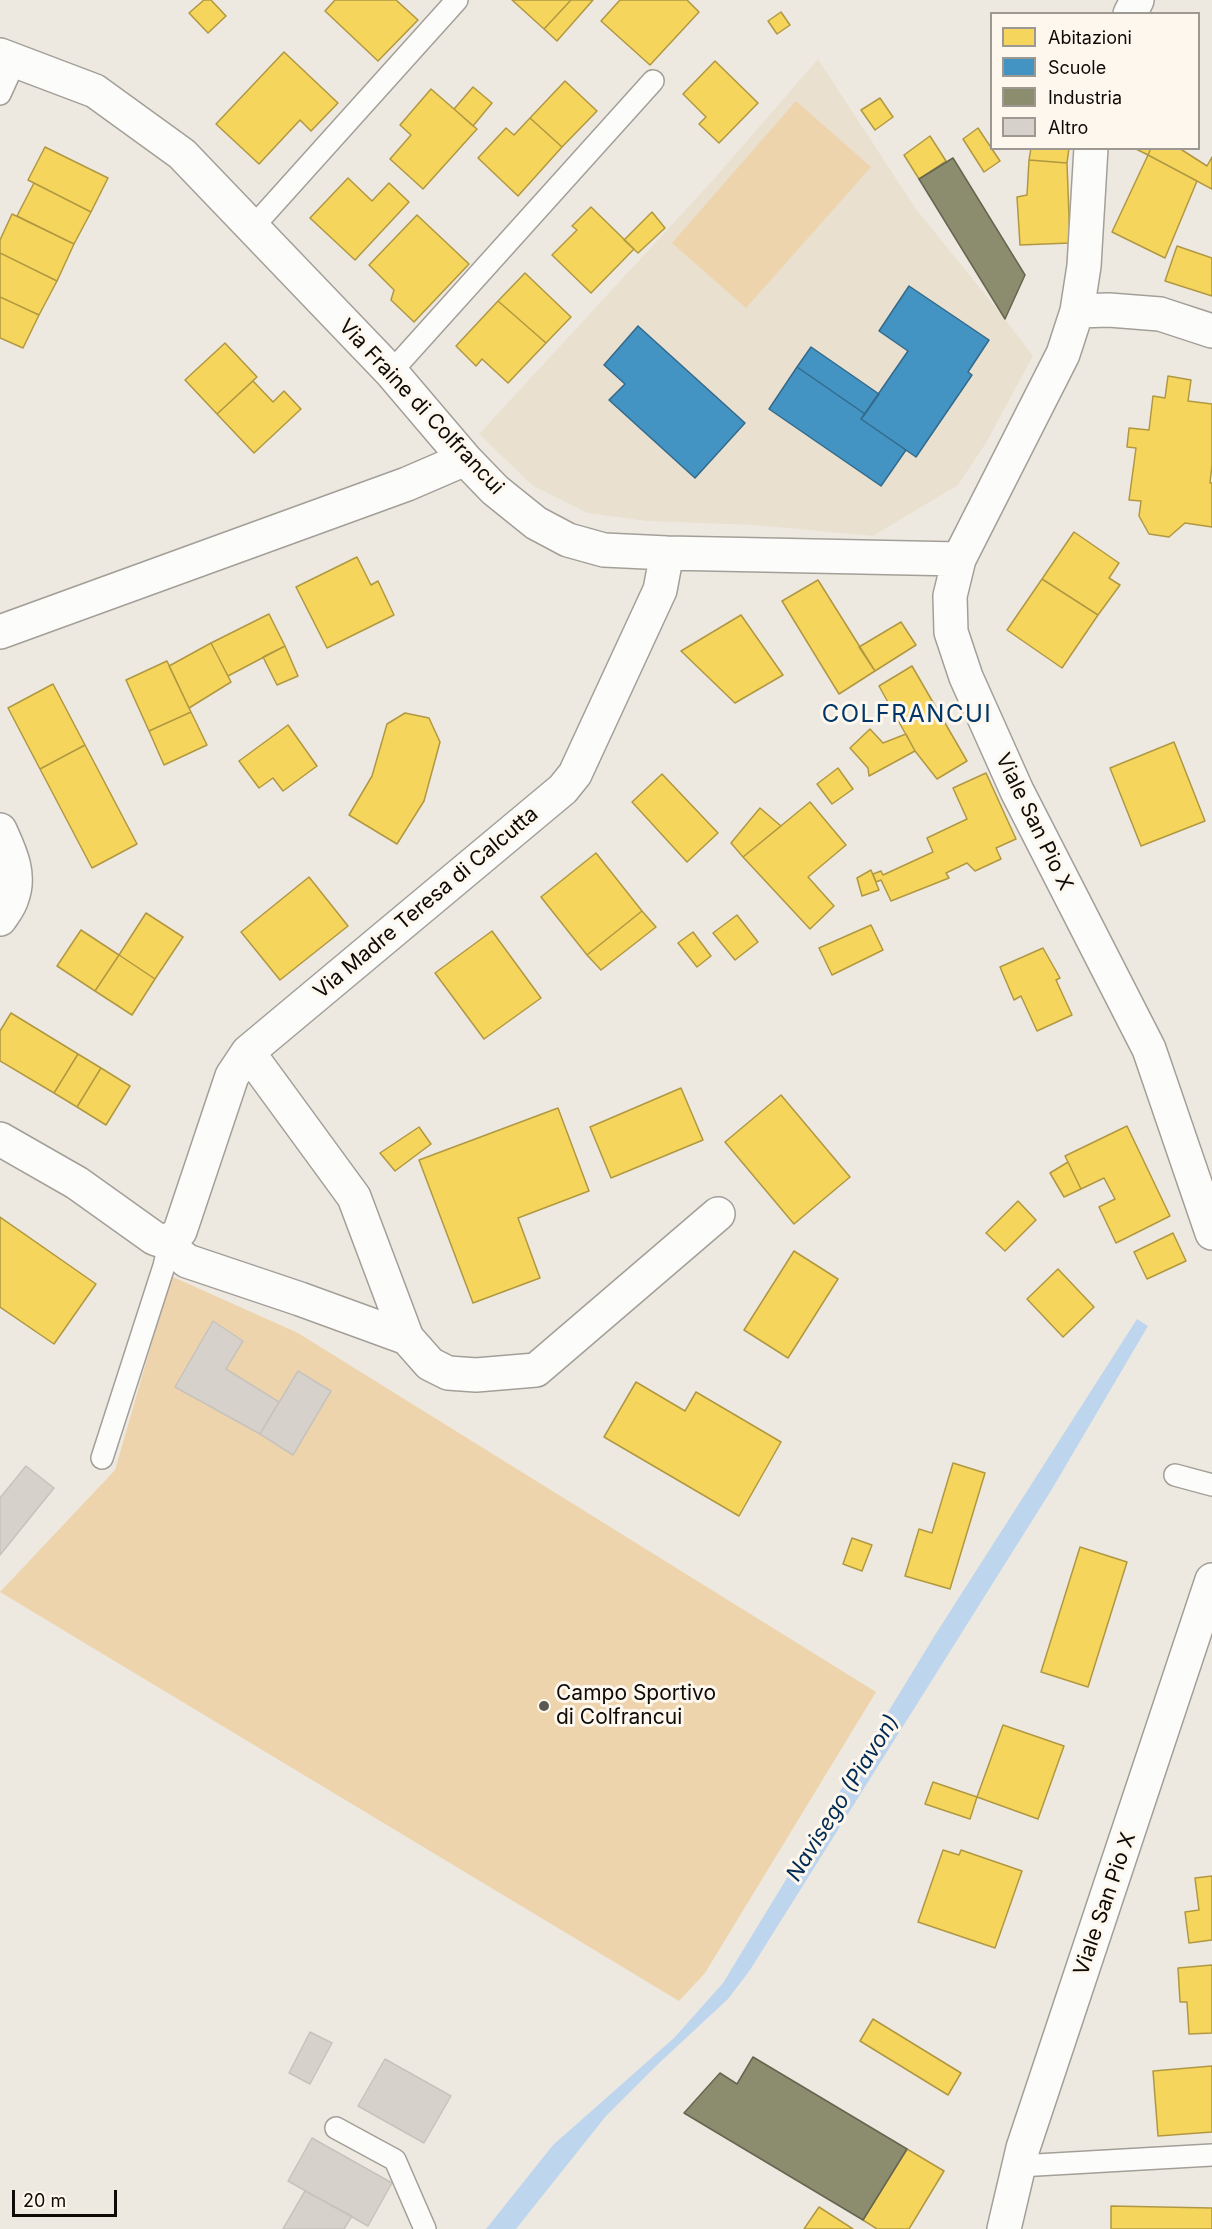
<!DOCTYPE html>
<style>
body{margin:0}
#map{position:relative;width:1212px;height:2229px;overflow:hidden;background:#eee9e0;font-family:Inter,sans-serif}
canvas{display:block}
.legend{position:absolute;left:990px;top:12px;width:210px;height:138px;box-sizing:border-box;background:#fdf7ee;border:2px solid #9d9992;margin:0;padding:8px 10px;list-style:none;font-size:18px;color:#0e0b07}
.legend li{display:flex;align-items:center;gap:12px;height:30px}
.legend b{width:30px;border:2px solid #9d9992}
.scale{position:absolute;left:12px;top:2190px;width:105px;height:27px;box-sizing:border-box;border:3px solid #0e0b07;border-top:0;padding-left:8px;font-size:18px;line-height:21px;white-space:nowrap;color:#0e0b07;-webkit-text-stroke:4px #fdf7ee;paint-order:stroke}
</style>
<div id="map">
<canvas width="1212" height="2229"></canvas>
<ul class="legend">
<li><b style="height:16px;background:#f6d55c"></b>Abitazioni</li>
<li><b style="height:16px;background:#4393c3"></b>Scuole</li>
<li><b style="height:16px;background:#8c8c6e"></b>Industria</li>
<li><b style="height:16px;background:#d6d2cb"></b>Altro</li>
</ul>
<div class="scale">20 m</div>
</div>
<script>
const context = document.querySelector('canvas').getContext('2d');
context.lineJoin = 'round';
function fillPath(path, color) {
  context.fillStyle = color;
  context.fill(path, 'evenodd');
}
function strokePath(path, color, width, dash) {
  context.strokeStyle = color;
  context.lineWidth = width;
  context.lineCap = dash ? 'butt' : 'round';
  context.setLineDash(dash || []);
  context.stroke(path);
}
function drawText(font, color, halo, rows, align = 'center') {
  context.font = font + ' Inter,sans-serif';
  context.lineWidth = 6;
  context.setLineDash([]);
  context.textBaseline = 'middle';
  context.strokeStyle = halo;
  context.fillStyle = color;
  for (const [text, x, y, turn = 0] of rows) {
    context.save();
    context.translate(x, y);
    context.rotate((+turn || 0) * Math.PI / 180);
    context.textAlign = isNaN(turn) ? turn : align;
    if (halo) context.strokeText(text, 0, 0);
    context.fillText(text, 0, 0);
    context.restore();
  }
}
fillPath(new Path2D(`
 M818 59 916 209 1005 319 1033 356 986 443 958 485 873 536 754 525 647 521 587 513 533 486 479 434 713 180Z`), '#eae0d0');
fillPath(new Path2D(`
 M796 101 871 167 746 308 672 243Z
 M171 1276 298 1333 876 1692 705 1973 679 2001 0 1592 115 1470Z`), '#edd4ad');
fillPath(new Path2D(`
 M1137 1319 1148 1326 1052 1489 750 1970 728 1999 657 2065 606 2116 516 2229H486L553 2145 674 2038 723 1983 935 1635Z`), '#bed5ee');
const homes = new Path2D(`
 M204 0H211L226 16 208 33 189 13Z
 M335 0H396L418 20 378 61 325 11Z
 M512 0H571L544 29Z
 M571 0H593L557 41 544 29Z
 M620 0H687L699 12 650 65 601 21Z
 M781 12 790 25 777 34 768 21Z
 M284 52 338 103 311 131 300 120 259 164 216 124Z
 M715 61 758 103 719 143 699 124 706 117 683 94Z
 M565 81 597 111 562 147 530 118Z
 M473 87 492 103 473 126 454 109Z
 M431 89 477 129 423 189 390 159 411 135 400 125Z
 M880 98 893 117 875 130 861 110Z
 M530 118 562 147 518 196 478 158 506 128 514 135Z
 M978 128 1000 161 984 172 963 139Z
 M930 136 946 161 919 179 904 155Z
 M45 147 108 178 91 212 28 180Z
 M1031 148H1069L1067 163 1029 160Z
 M1134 148H1151L1148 155Z
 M1151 148H1179L1207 166 1212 157V189L1148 155Z
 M1148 155 1197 181 1165 258 1112 232Z
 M1029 160 1067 163 1070 243 1020 245 1017 197 1027 195Z
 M348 178 372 201 389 183 409 202 355 260 310 218Z
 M34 183 91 212 74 244 17 216Z
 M591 207 634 249 591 293 552 255 577 230 572 226Z
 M652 212 665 228 638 253 624 240Z
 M12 214 74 244 57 281 0 253V240Z
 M417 215 469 264 414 322 391 300 394 290 369 265Z
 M1177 246 1212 258V296L1165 281Z
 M0 253 57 281 39 315 0 297Z
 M525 273 571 317 546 343 498 301Z
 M0 297 39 315 23 348 0 338Z
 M498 301 546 343 508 383 482 359 476 366 456 346Z
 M225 343 257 377 217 414 185 380Z
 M1168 376 1191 380 1188 401 1212 404V465L1210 483H1212V527L1185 523 1169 537 1149 534 1139 516 1141 501 1129 500 1136 448 1127 447 1129 428 1149 430 1153 396 1165 398Z
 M253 381 273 402 284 391 301 409 254 453 217 414Z
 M1074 532 1119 563 1109 578 1120 585 1098 615 1042 579Z
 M357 557 371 585 378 581 394 615 327 648 296 587Z
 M1042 579 1098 615 1062 668 1007 630Z
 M818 580 875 671 839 694 782 601Z
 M269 614 285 646 228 676 211 643Z
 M741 615 783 675 735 703 681 651Z
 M901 622 916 645 875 671 859 647Z
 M211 643 231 682 189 708 169 666Z
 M285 646 298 676 277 685 263 657Z
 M167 661 191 712 149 731 126 680Z
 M912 666 967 761 937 779 915 751 879 686Z
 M53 684 85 745 40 769 8 708Z
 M191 712 207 745 164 765 149 731Z
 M405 713 429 718 440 742 424 801 397 844 349 815 372 776 387 724Z
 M288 725 317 766 283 791 273 778 259 788 239 761Z
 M870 729 883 743 906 734 915 751 869 776 868 768 850 748Z
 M1174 742 1205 821 1141 846 1110 768Z
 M85 745 137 844 92 868 40 769Z
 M838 768 853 789 832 804 817 784Z
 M986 773 1016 839 996 848 1001 859 975 871 967 863 946 873 949 878 891 901 881 880 876 882 873 874 881 871 883 875 933 852 927 838 967 819 953 788Z
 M662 774 718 833 687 862 632 802Z
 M810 802 846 845 808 877 834 906 810 929 743 857Z
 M760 808 781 826 743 857 731 843Z
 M596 853 642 911 587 955 541 897Z
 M871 870 879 890 862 896 857 878Z
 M309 877 348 926 280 980 241 932Z
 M642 911 656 927 601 970 587 955Z
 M146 913 183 937 155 979 119 955Z
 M737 915 758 942 735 960 713 933Z
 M871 925 883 950 832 975 819 948Z
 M81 930 119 955 95 991 57 966Z
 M492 931 541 998 484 1039 435 973Z
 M693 932 711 956 697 967 678 943Z
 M1043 948 1060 978 1056 980 1072 1015 1037 1031 1021 996 1014 1000 1000 967Z
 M119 955 155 979 132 1015 95 991Z
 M11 1013 78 1054 54 1093 0 1061V1031Z
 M78 1054 101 1068 77 1107 54 1093Z
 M101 1068 130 1086 106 1125 77 1107Z
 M681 1088 703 1140 611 1178 590 1127Z
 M781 1095 850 1177 794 1224 725 1142Z
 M558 1108 589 1191 518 1218 540 1278 473 1303 419 1160Z
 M1127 1126 1170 1216 1116 1243 1099 1207 1115 1199 1104 1178 1081 1189 1065 1156Z
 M419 1127 431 1144 395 1171 380 1153Z
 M1068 1162 1081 1189 1064 1197 1050 1173Z
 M1018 1201 1036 1220 1005 1251 986 1233Z
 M0 1217 96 1284 54 1344 0 1307Z
 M1173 1233 1186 1261 1147 1279 1134 1252Z
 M794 1251 838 1279 788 1358 744 1330Z
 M1058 1269 1094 1307 1063 1337 1027 1299Z
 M636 1382 685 1411 696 1392 781 1442 739 1516 604 1437Z
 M953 1463 985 1473 950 1589 905 1576 919 1529 932 1533Z
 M852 1538 872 1545 862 1571 843 1564Z
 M1080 1547 1127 1562 1088 1687 1041 1672Z
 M1003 1725 1064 1746 1038 1819 977 1797Z
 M933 1782 977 1797 970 1819 925 1804Z
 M943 1850 959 1855 961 1850 1022 1871 995 1948 918 1922Z
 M1212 1876V1940L1189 1943 1185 1912 1199 1910 1195 1878Z
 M1212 1965V2033L1189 2034 1187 2002H1180L1178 1968Z
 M873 2019 961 2073 948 2095 860 2041Z
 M1212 2066V2132L1158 2136 1153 2071Z
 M907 2149 944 2171 909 2229H877L863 2220Z
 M1111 2206 1212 2208V2229H1111Z
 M819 2207 853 2229H804Z`);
fillPath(homes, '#f6d55c');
strokePath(homes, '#b09842', 1.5);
const schools = new Path2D(`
 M909 286 989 340 968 372 972 375 916 457 861 419 908 351 879 331Z
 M638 326 745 423 695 478 609 400 625 384 604 365Z
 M811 347 879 394 865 414 797 367Z
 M797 367 865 414 861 419 906 450 881 486 769 409Z`);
fillPath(schools, '#4393c3');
strokePath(schools, '#336a8b', 1.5);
const industry = new Path2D(`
 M953 158 1025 275 1005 319 919 179Z
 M753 2057 907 2149 863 2220 684 2113 720 2073 737 2084Z`);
fillPath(industry, '#8c8c6e');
strokePath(industry, '#66654f', 1.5);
const building = new Path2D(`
 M213 1321 243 1341 226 1369 279 1402 260 1434 175 1387Z
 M298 1371 331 1391 293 1455 260 1434Z
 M26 1466 54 1488 0 1555V1498Z
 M310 2032 332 2043 310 2084 289 2073Z
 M385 2059 451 2096 424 2143 358 2106Z
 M312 2138 392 2183 368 2226 288 2181Z
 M305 2191 352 2216 344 2229H283Z`);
fillPath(building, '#d6d2cb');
strokePath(building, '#c7c3bc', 1.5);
const service = new Path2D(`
 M0 94 15 61
 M252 228 457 0
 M391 372 653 81
 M102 1458 164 1266 170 1239
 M1175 1475 1212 1485
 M336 2128 395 2160 425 2229
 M1019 2166 1212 2155`);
const minor = new Path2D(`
 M1130 14 1137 0
 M0 55 95 91 182 154 391 372 465 459 495 490 536 523 568 540 604 550 667 553 959 559
 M1091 148 1084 266 1077 311 1063 354 959 559 950 596 951 632 966 677 1017 791 1149 1049 1212 1233
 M1077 311 1109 310 1160 314 1212 331
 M0 632 407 484 465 459
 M0 830C10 852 21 874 12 898 10 906 4 913 0 919
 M248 1052 354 1197 407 1338 430 1364 448 1373 476 1375 536 1370 718 1214
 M0 1139 77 1183 154 1238C165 1243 173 1240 180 1231L232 1076 248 1052 563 789 575 774 660 590 667 553
 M170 1239 176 1252 187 1261 300 1299 407 1338
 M1004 2229 1023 2148 1212 1580`);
strokePath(service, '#a39f98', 24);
strokePath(minor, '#a39f98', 36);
strokePath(service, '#fcfcfa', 21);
strokePath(minor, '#fcfcfa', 33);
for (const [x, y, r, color] of [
 [544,1706,6,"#5c5953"]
]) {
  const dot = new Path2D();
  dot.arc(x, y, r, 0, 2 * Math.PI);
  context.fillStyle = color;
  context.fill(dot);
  strokePath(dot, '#fdf7ee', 2);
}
drawText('21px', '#0e0b07', '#fdf7ee', [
 ["Via Fraine di Colfrancui",421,407,47],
 ["Viale San Pio X",1034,822,64],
 ["Via Madre Teresa di Calcutta",426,903,-40],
 ["Viale San Pio X",1105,1904,-71]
]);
drawText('21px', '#0e0b07', '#fdf7ee', [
 ["Campo Sportivo",556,1694],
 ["di Colfrancui",556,1718]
], 'left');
drawText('italic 22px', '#012b54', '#fdf7ee', [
 ["Navisego (Piavon)",843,1798,-58]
]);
context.letterSpacing = '1.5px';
drawText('24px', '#003667', '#fdf7ee', [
 ["COLFRANCUI",907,715]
]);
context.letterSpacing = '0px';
</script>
